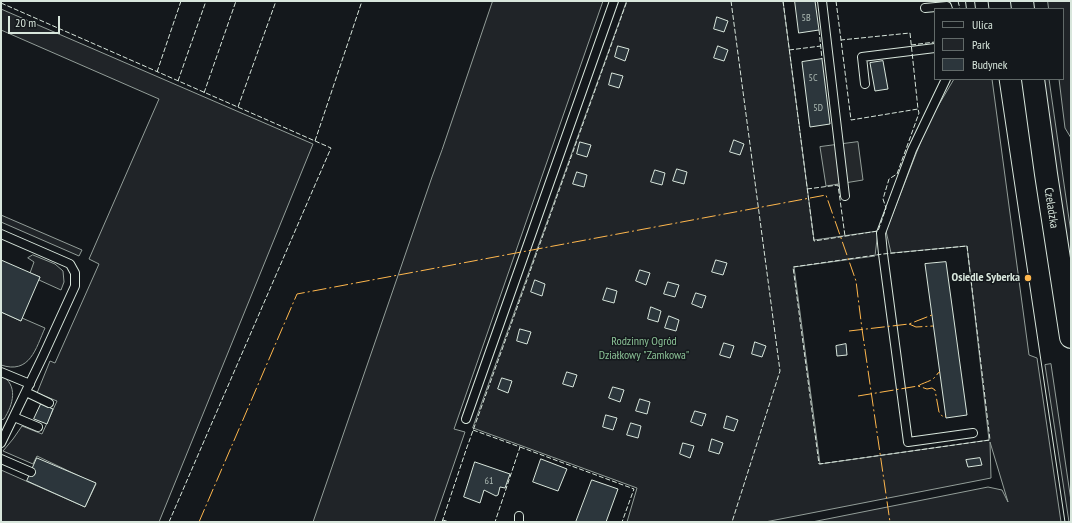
<!DOCTYPE html>
<meta charset="utf-8">
<style>
body{margin:0}
#map{position:relative;width:1072px;height:523px;overflow:hidden;background:#14181c;font-family:"PT Sans Narrow",sans-serif}
canvas{display:block}
.frame{position:absolute;inset:0;border:2px solid #d8e6dc;pointer-events:none}
.legend{position:absolute;left:934px;top:8px;width:130px;height:72px;box-sizing:border-box;background:#14181c;border:1px solid #626a69;margin:0;padding:5px 7px;list-style:none;font-size:12px;color:#d8e6dc}
.legend li{display:flex;align-items:center;gap:8px;height:20px}
.legend b{width:20px;border:1px solid #626a69}
.scale{position:absolute;left:8px;top:16px;width:52px;height:18px;box-sizing:border-box;border:2px solid #d8e6dc;border-top:0;padding-left:5px;font-size:12px;line-height:14px;white-space:nowrap;color:#d8e6dc;-webkit-text-stroke:3px #14181c;paint-order:stroke}
</style>
<div id="map">
<canvas width="1072" height="523"></canvas>
<div class="frame"></div>
<ul class="legend">
<li><b style="height:5px;background:#14181c"></b>Ulica</li>
<li><b style="height:11px;background:#202428"></b>Park</li>
<li><b style="height:11px;background:#2c363c"></b>Budynek</li>
</ul>
<div class="scale">20 m</div>
</div>
<script>
const context = document.querySelector('canvas').getContext('2d');
context.lineJoin = 'round';
function fillPath(path, color) {
  context.fillStyle = color;
  context.fill(path, 'evenodd');
}
function strokePath(path, color, width, dash) {
  context.strokeStyle = color;
  context.lineWidth = width;
  context.lineCap = dash ? 'butt' : 'round';
  context.setLineDash(dash || []);
  context.stroke(path);
}
function drawText(font, color, halo, rows, align = 'center') {
  context.font = font + ' "PT Sans Narrow",sans-serif';
  context.lineWidth = 3;
  context.setLineDash([]);
  context.textBaseline = 'middle';
  context.strokeStyle = halo;
  context.fillStyle = color;
  for (const [text, x, y, turn = 0] of rows) {
    context.save();
    context.translate(x, y);
    context.rotate((+turn || 0) * Math.PI / 180);
    context.textAlign = isNaN(turn) ? turn : align;
    if (halo) context.strokeText(text, 0, 0);
    context.fillText(text, 0, 0);
    context.restore();
  }
}
const green = new Path2D(`
 M493 1H603L454 429 465 432 434 522H313L432 177 442 150Z
 M627 1H783L814 240 878 231 875 256 794 267 820 464 989 440 967 246 891 253 886 231 928 123 954 79H992L1029 355 1037 358 1061 522H812L988 487 1002 490 1008 502 990 442 991 478 765 522H627L637 488 473 428Z
 M1048 1H1071V138L1065 128 1059 79H1063V9H1049Z
 M1 9 313 144 159 522H1V470L85 507 96 484 37 456 33 464 3 451 13 439 22 426 42 434 57 401 37 393 50 361 55 363 99 264 89 259 159 99 1 30Z
 M1043 79H1049L1071 233V269Z
 M1 215 82 250 79 256 1 222Z
 M33 255 55 264 63 271 64 282 61 290 39 280 40 277 30 273 34 262 28 258Z
 M1 312 21 321 22 318 45 328C36 348 30 375 1 365Z
 M1051 364 1071 501V522H1069L1045 365Z
 M1 375C19 385 13 405 4 419L1 420Z`);
fillPath(green, '#202428');
strokePath(green, '#939e99', 1);
const parking = new Path2D(`
 M858 142 863 180 826 186 820 147Z`);
fillPath(parking, '#24282b');
strokePath(parking, '#939e99', 1);
const building = new Path2D(`
 M795 1H815L819 30 799 33Z
 M717 17 728 21 724 32 714 29Z
 M618 46 629 49 625 61 615 57Z
 M718 46 728 50 724 61 714 58Z
 M822 59 830 124 810 127 802 62Z
 M883 61 888 89 875 91 870 63Z
 M612 73 623 76 619 88 609 85Z
 M734 140 744 144 740 155 730 152Z
 M580 142 591 145 587 157 577 154Z
 M677 169 687 172 684 184 673 181Z
 M655 170 665 173 662 185 651 182Z
 M577 172 587 175 584 187 573 184Z
 M1 260 40 277 21 321 1 312Z
 M716 260 727 263 723 275 712 272Z
 M946 262 967 415 946 418 925 264Z
 M640 270 650 273 646 285 636 281Z
 M535 280 545 284 542 296 531 292Z
 M668 282 679 285 675 297 664 294Z
 M607 288 617 291 614 303 603 300Z
 M696 293 706 296 702 308 692 304Z
 M651 307 661 311 658 322 648 319Z
 M669 316 679 320 676 331 665 328Z
 M520 329 531 332 527 344 517 341Z
 M755 342 766 346 762 357 752 354Z
 M724 343 734 346 730 358 720 355Z
 M846 344 847 355 837 356 836 346Z
 M567 372 577 375 573 387 563 384Z
 M502 378 512 381 508 393 498 389Z
 M613 387 624 390 620 402 609 398Z
 M640 399 650 402 647 414 636 411Z
 M41 404 53 409 47 424 34 419Z
 M695 411 706 414 702 426 691 422Z
 M606 415 617 418 613 430 603 427Z
 M727 416 738 420 734 431 724 428Z
 M631 423 641 426 638 438 627 435Z
 M712 439 723 443 719 454 709 451Z
 M683 443 694 446 690 458 680 454Z
 M37 458 96 483 85 507 27 481Z
 M980 458 982 465 968 467 966 460Z
 M541 459 567 469 558 491 533 482Z
 M475 462 510 474 505 488 500 487 498 495 496 496 484 490 480 503 464 497Z
 M592 480 618 489 606 522H576Z`);
fillPath(building, '#2c363c');
strokePath(building, '#d8e6dc', 1);
const lane = new Path2D(`
 M822 1 845 196
 M970 1 971 9
 M925 8 947 6 948 9
 M946 79 912 150 881 233 883 254 908 442 973 433
 M865 84 862 57 935 48
 M1 234 70 264 75 273V286L43 356 1 443
 M1 372 30 384
 M26 392 49 403
 M14 417 38 427
 M466 419 614 1
 M1 459 31 472
 M519 516V522`);
const secondary = new Path2D(`
 M1022 1 1023 9
 M1033 79 1046 174 1071 337`);
strokePath(lane, '#d8e6dc', 10);
strokePath(secondary, '#d8e6dc', 24);
strokePath(lane, '#14181c', 8);
strokePath(secondary, '#14181c', 22);
strokePath(new Path2D(`
 M988 1 989 9
 M999 79 1065 522`), '#d8e6dc', 1);
strokePath(new Path2D(`
 M731 1 780 371 732 522
 M783 1 814 241 878 231 886 208 883 199 889 179 897 174 919 113 918 109
 M836 1 841 40
 M958 1 960 9
 M1 3 331 148 169 522
 M819 30 822 59
 M910 33 918 109 851 120 841 40Z
 M911 45 935 42
 M789 50 821 46
 M157 72 181 1
 M178 81 206 1
 M204 93 236 1
 M238 107 276 1
 M315 141 362 1
 M807 189 838 185 845 236
 M967 246 990 440 819 464 793 267 883 254Z
 M473 430 520 447 495 522
 M520 447 634 489 622 522
 M443 520 449 522
 M442 522 466 450 627 1`), '#d8e6dc', 1, [5, 2]);
strokePath(new Path2D(`
 M909 324 916 327 933 326
 M849 331 909 324 932 315
 M918 386C926 381 933 382 938 373L940 372
 M858 396 918 386 927 389 932 388 935 390 939 412 943 417 946 416
 M199 522 297 294 826 195 856 281 862 329 890 522`), '#ffb74d', 1, [14, 3, 2, 3]);
for (const [x, y, r, color] of [
 [1028,278,4,"#ffb74d"]
]) {
  const dot = new Path2D();
  dot.arc(x, y, r, 0, 2 * Math.PI);
  context.fillStyle = color;
  context.fill(dot);
  strokePath(dot, '#14181c', 1.5);
}
drawText('10px', '#adbab4', null, [
 ["5B",806,18],
 ["5C",813,78],
 ["5D",818,108],
 ["61",489,481]
]);
drawText('12px', '#d8e6dc', '#14181c', [
 ["Czeladzka",1051,208,81]
]);
drawText('bold 12px', '#d8e6dc', '#14181c', [
 ["Osiedle Syberka",1020,278]
], 'right');
drawText('12px', '#8ac095', '#14181c', [
 ["Rodzinny Ogród",644,342],
 ["Działkowy \"Zamkowa\"",644,356]
]);
</script>
